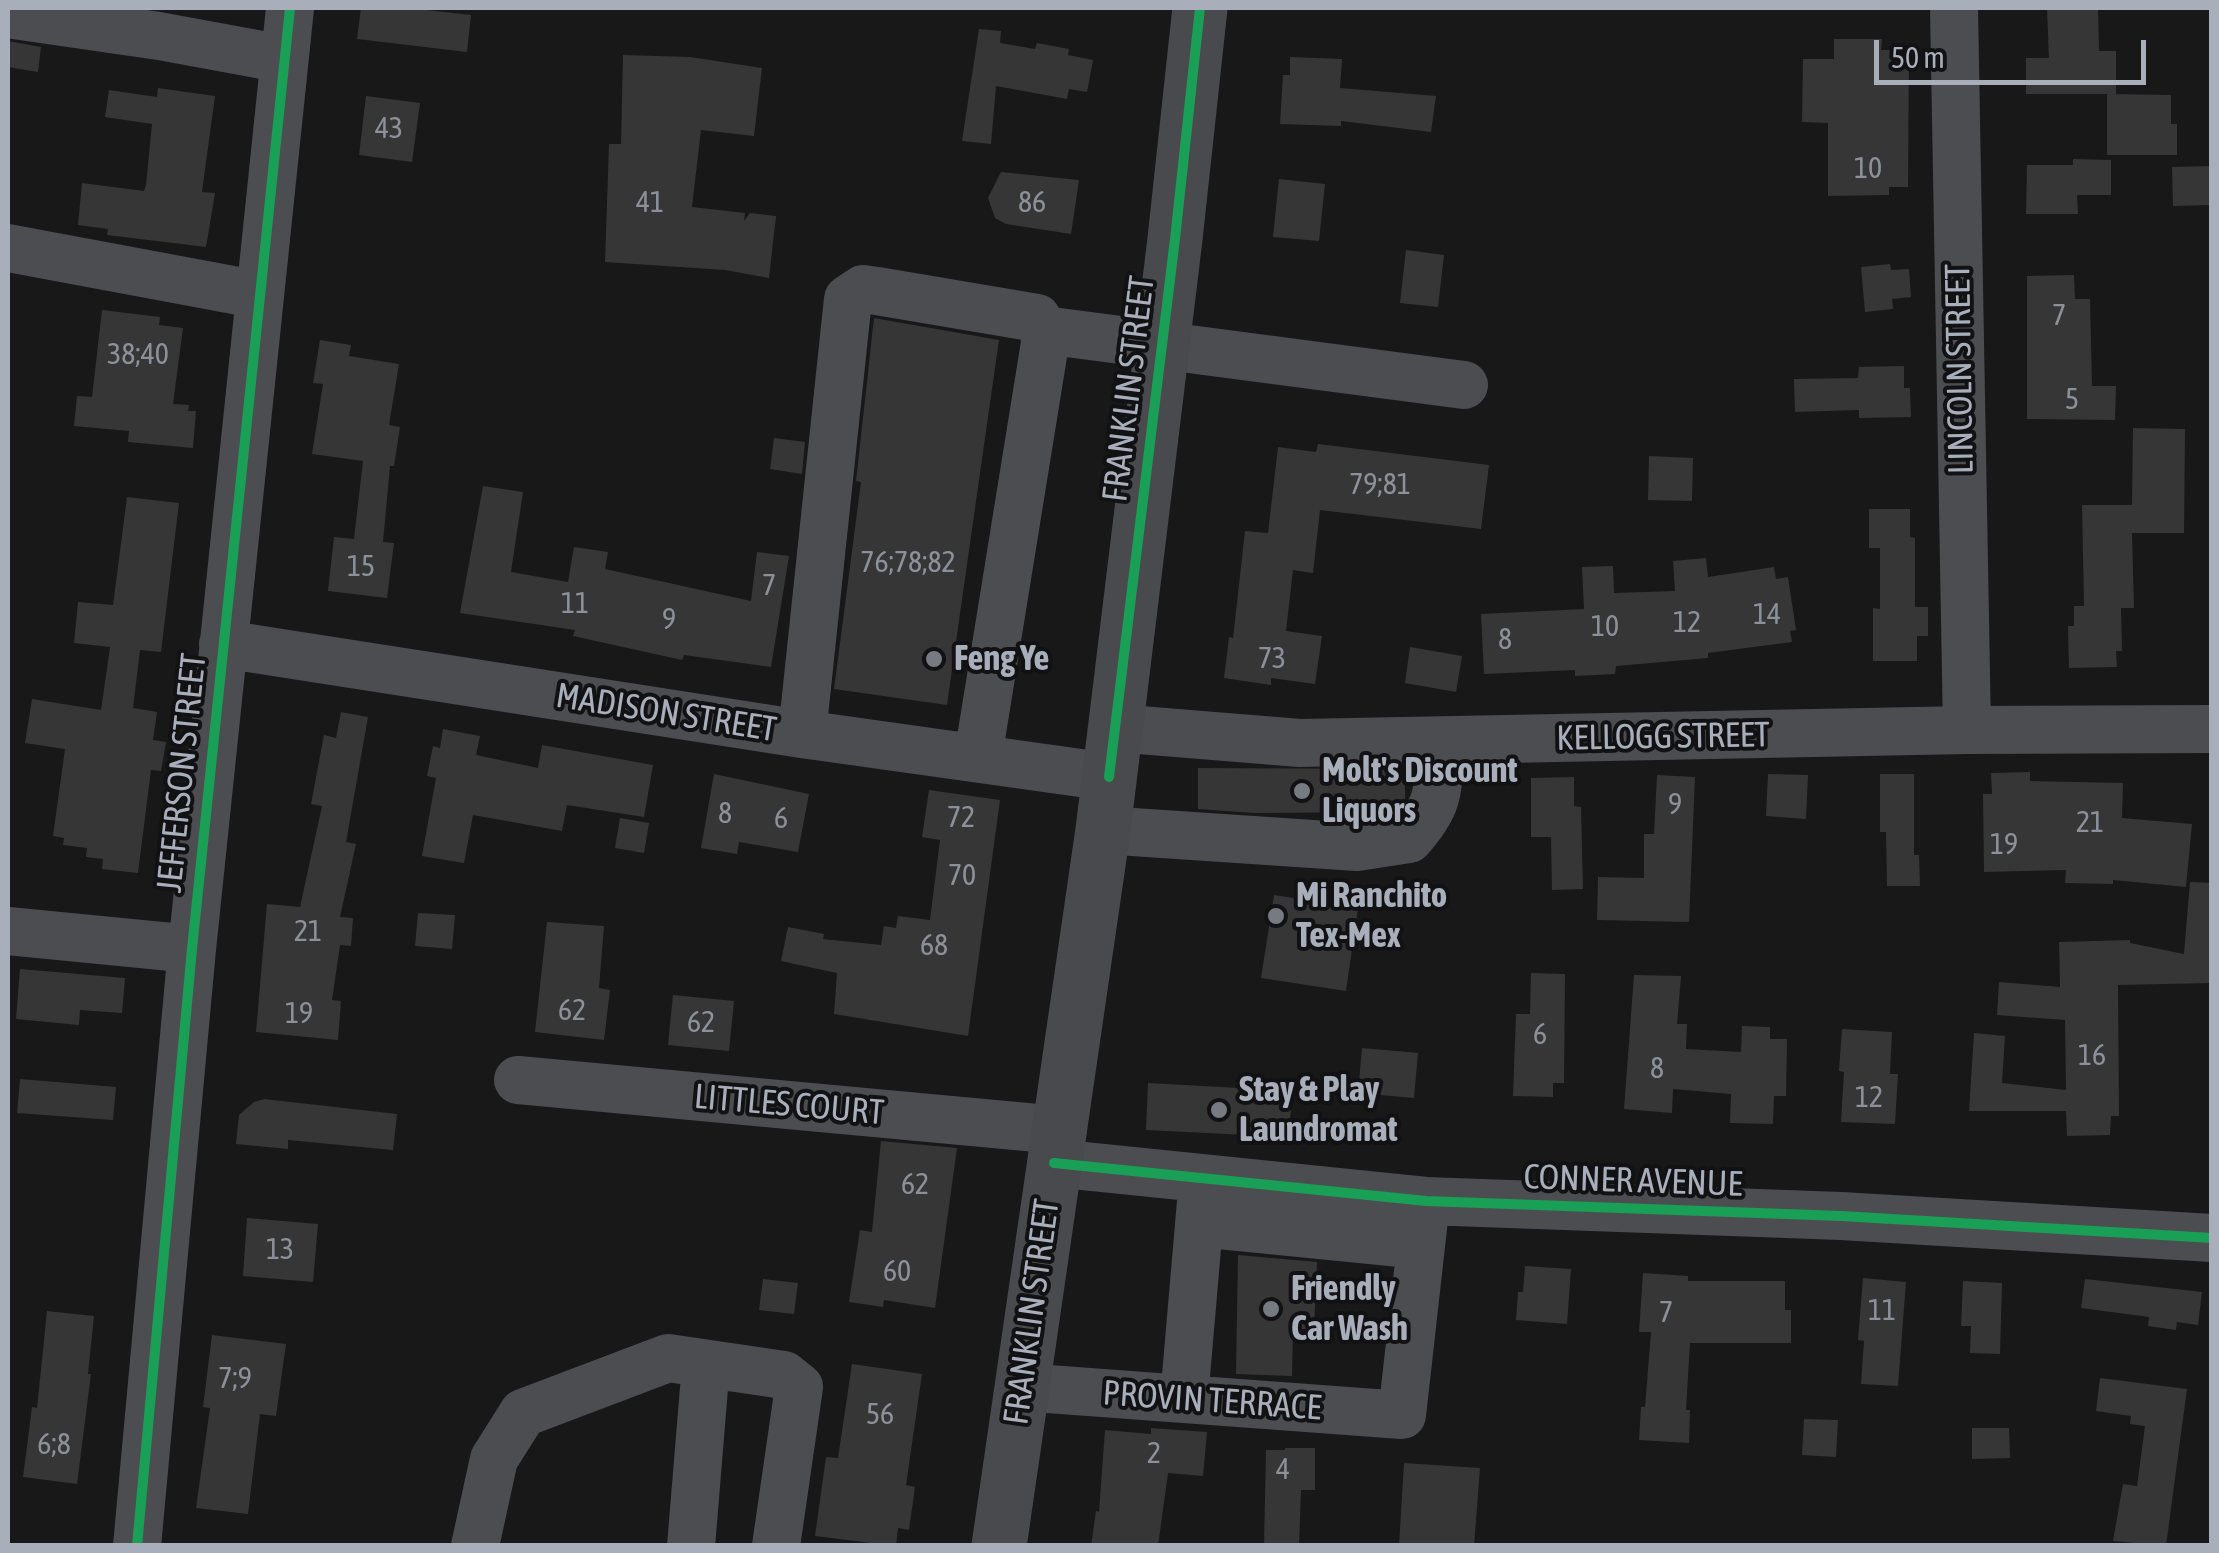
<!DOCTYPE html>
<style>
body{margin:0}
#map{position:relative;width:2219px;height:1553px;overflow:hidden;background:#181818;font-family:"Asap Condensed",sans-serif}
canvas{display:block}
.frame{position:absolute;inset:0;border:10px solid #a8afba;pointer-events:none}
.scale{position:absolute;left:1874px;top:40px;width:272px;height:45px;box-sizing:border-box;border:5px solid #a8afba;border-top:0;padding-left:12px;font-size:30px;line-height:35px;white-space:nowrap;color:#a8afba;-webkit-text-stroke:8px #121214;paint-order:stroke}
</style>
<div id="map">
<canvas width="2219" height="1553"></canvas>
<div class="frame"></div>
<div class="scale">50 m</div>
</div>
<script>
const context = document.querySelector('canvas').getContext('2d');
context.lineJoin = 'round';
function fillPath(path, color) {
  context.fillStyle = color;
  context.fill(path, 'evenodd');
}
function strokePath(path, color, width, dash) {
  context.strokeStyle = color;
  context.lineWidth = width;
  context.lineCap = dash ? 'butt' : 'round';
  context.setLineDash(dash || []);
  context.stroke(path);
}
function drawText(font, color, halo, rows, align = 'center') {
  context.font = font + ' "Asap Condensed",sans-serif';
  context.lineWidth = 8;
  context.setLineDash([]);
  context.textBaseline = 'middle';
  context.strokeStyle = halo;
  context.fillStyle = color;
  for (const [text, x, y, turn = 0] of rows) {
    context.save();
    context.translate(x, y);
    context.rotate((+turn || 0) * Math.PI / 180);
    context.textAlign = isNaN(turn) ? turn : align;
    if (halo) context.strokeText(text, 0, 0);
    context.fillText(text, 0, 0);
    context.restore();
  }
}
fillPath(new Path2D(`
 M361 8H409L471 15 467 52 357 39Z
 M2047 8H2098L2099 51H2116V94H2026V58H2049Z
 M979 29 1001 31 1000 43 1035 49 1037 43 1069 49 1068 55 1093 60 1087 92 1069 89 1067 99 996 86 991 144 962 141Z
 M1834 39H1882L1881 50H1909L1908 187H1889V195L1828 196V123L1802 122 1803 59H1834Z
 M8 41 41 47 38 72 8 67Z
 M623 55 690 57 762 68 754 136 701 130 692 207 745 213 744 221 750 213 776 216 769 278 725 270 605 262 609 144H621Z
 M1290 57 1342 59 1340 88 1436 96 1431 132 1341 121V126L1280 124 1283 75H1290Z
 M158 88 215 96 202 192 215 193 206 247 107 235 108 229 78 225 82 183 144 191 146 185 152 124 105 117 109 90 157 97Z
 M2107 94 2171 95V124H2177V155H2107Z
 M366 96 420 103 412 162 359 155Z
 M2073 159 2111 160V195H2077L2078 214H2026L2027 165H2073Z
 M2212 166V205L2173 206 2172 167Z
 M1001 172 1079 180 1071 234 1006 224 995 218 988 198Z
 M1279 179 1325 184 1319 241 1273 237Z
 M1406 250 1444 255 1438 307 1400 303Z
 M1890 264 1891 270 1909 269 1911 297 1892 299 1893 309 1865 312 1861 267Z
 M2074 275 2075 299H2090L2092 386H2116L2115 420 2027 419V276Z
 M102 310 160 317 159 325 183 328 173 404 189 405 188 411H196L193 448 128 442 129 431 74 426 77 396 92 397Z
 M874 318 999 340 947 705 834 689 861 482 856 481Z
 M320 340 351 345 349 356 399 364 389 425 400 427 394 466H390L383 542 394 543 387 598 328 591 334 537 354 539 363 461 312 454 323 384 313 383Z
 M1904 366V388H1910L1911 417 1859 418V410L1795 412 1794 379 1858 378 1859 367Z
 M2133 428 2185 429 2184 533H2132L2134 608H2121L2122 651H2116L2117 667 2069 668 2068 626H2074V606H2084L2082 505H2132Z
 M774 438 805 442 802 474 770 469Z
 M1318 444 1489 465 1481 529 1320 510 1313 573 1293 570 1286 631 1322 636 1315 684 1271 678V685L1224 678 1229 637 1233 638 1245 531 1268 533 1278 447 1316 452Z
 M1649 456 1693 458 1692 501 1648 500Z
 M483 486 523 492 511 572 568 582 574 547 608 552 605 569 751 601 757 552 789 556 771 667 684 655 682 660 573 636 575 630 460 613Z
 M127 497 179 503 161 652 140 650 133 708 157 712 153 740 166 742 161 771 151 770 138 873 102 869 103 859 86 857 87 848 63 845 64 838 53 836 65 749 25 743 32 699 101 710 110 647 74 643 78 602 113 605Z
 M1869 509H1910V537L1915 538V607H1928V636H1917V661H1873V608L1880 609V548H1869Z
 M1706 558 1708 577 1774 567 1776 579 1788 577 1796 630 1790 631 1792 642 1708 653V658L1616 666 1615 674 1575 676V670L1484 674 1481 614 1584 609 1582 567 1613 566 1614 593 1675 591 1673 561Z
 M1410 647 1462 656 1456 692 1405 683Z
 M341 712 368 717 346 842 356 844 340 917 353 918 351 946 340 945 332 1000 341 1001 338 1040 256 1032 267 904 300 907 322 806 311 804 324 735 336 738Z
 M443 729 480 736 476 755 538 768 542 745 653 765 644 817 567 805 562 831 473 815 464 863 422 856 436 778 427 776 433 746 440 748Z
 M1198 768 1392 769V776H1405V799L1400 807H1392V812L1254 813 1198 809Z
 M2030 772V781L2123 783 2122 818 2192 824 2186 887 2113 880V884L2065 883 2066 870 1984 872 1983 794H1992L1991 773Z
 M714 774 809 794 798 852 739 842 737 854 701 848Z
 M1768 774 1808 775 1806 819 1766 816Z
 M1880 774H1914V855H1919L1920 886H1887L1886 832H1880Z
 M1657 775 1695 777 1689 922 1597 920 1598 877 1644 878V834H1654Z
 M1574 777V806L1581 807 1583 889 1552 890 1551 837H1531V778Z
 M929 790 1000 800 968 1036 834 1014 837 973 781 961 788 927 824 934 823 939 881 945 884 926 896 928 898 916 930 920 940 840 922 837Z
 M620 818 649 823 644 853 615 848Z
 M2190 882 2212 883V983L2118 985 2119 1116H2111L2110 1135 2067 1136 2066 1111H1969L1974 1033 2005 1036 2002 1083 2066 1090 2065 1020 1997 1015 1999 982 2060 987 2059 942 2130 940V943L2184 954Z
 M1274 895 1358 908 1346 991 1261 978Z
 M418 913 455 915 452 949 415 946Z
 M547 922 604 926 599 988 610 990 604 1040 535 1032Z
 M20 969 125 978 122 1013 80 1010 79 1025 16 1019Z
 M1531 973 1565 974 1564 1083H1553V1097L1513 1096 1516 1014H1530Z
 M1634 975 1681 976 1677 1024H1687L1686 1049 1741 1052 1742 1026 1770 1027V1039H1787L1786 1096H1774L1773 1124 1730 1123 1731 1094 1673 1089 1672 1113 1624 1109Z
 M673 995 734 1001 729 1051 668 1045Z
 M1842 1029 1892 1032 1890 1074H1898L1895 1124 1841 1122 1844 1072 1839 1071Z
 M1362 1048 1418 1053 1414 1098 1358 1093Z
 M20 1079 116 1087 113 1120 17 1113Z
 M1148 1083 1294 1091 1287 1137 1146 1130Z
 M264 1099 397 1114 393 1150 288 1140V1149L236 1144 239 1115 254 1102Z
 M881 1141 957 1148 935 1308 884 1300 883 1307 849 1302 860 1230 872 1232Z
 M247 1218 318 1224 313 1282 243 1276Z
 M1238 1255 1317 1262 1314 1329H1293L1292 1376 1236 1374Z
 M1525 1266 1571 1269 1567 1324 1516 1320 1518 1292H1523Z
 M1643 1273 1688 1276V1281H1785V1310H1791V1343H1690L1686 1410H1690L1689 1443 1639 1440 1641 1407H1645L1651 1332H1639Z
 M1863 1278 1906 1282 1898 1386 1861 1384 1864 1341 1858 1340Z
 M763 1279 798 1283 794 1314 759 1310Z
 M2085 1279 2202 1292 2198 1325 2177 1322 2176 1330 2148 1326 2149 1317 2081 1308Z
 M1963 1281 2002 1283 2000 1354 1970 1353 1971 1326H1961Z
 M47 1311 94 1316 88 1374H91L77 1484 23 1477 32 1407 37 1408Z
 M212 1335 286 1344 276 1416 260 1414 248 1514 196 1508 210 1408 203 1407Z
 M852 1364 922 1374 906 1485 915 1487 909 1530 898 1528 896 1546 815 1536 826 1457 838 1458Z
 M2100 1378 2187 1389 2166 1546 2113 1541 2123 1484 2137 1486 2145 1426 2130 1424 2131 1416 2096 1411Z
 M1804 1419 1838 1420 1836 1457 1802 1455Z
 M1151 1428 1207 1432 1203 1476 1168 1473 1158 1546H1091L1096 1511 1099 1512 1105 1430 1151 1434Z
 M1972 1428H2009L2010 1458 1972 1459Z
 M1285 1448H1315V1490H1301L1299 1546H1264L1266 1450H1285Z
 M1404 1463 1480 1468 1474 1546H1399Z`), '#363637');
strokePath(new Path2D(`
 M1954 8 1967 730
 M14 15 159 36 284 59
 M8 248 260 295
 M1044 330 1464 385
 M223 644 802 734 1109 777
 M1115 728 1300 743 1967 730 2212 729
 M802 734 848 299 863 289 877 291 1037 318 1044 330 1045 343 978 757
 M1103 830 1357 847 1409 839C1442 802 1438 789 1439 742
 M8 931 192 949
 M518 1080 1059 1130
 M1054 1163 1426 1201 1841 1216 2212 1238
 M1199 1223 1421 1245
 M1021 1387 1402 1415 1426 1201
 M1184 1399 1202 1190
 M137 1546 192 949 290 8
 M475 1546 494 1459 523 1413 668 1358 784 1375 799 1387 776 1546
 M691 1546 706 1364`), '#4c4d51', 48);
strokePath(new Path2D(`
 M999 1546 1103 830 1175 239 1200 8`), '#494a4d', 55);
strokePath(new Path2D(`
 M1109 777 1175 239 1200 8
 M1054 1163 1426 1201 1841 1216 2212 1238
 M137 1546 192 949 290 8`), '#1a9f57', 10);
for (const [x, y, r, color] of [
 [934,659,10,"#767a81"],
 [1302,791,10,"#767a81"],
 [1276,916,10,"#767a81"],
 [1219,1110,10,"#767a81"],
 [1271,1309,10,"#767a81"]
]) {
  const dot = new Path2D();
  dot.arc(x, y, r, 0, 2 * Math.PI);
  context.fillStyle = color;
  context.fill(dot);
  strokePath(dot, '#121214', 4);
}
drawText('30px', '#8c9199', null, [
 ["43",389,129],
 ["10",1868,169],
 ["41",650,203],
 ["86",1032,203],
 ["7",2059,316],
 ["38;40",138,355],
 ["5",2072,400],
 ["79;81",1380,485],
 ["76;78;82",908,563],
 ["15",361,567],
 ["7",769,586],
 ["11",575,604],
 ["14",1767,615],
 ["9",669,620],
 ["12",1687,623],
 ["10",1605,627],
 ["8",1505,640],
 ["73",1272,659],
 ["9",1675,805],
 ["8",725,814],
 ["72",961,818],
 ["6",781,819],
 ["21",2090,823],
 ["19",2004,845],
 ["70",962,876],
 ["21",308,932],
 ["68",934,946],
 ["62",572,1011],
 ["19",299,1014],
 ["62",701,1023],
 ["6",1540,1035],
 ["16",2092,1056],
 ["8",1657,1069],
 ["12",1869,1098],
 ["62",915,1185],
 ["13",280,1250],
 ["60",897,1272],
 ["11",1882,1311],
 ["7",1666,1313],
 ["7;9",235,1379],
 ["56",880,1415],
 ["6;8",54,1445],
 ["2",1154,1454],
 ["4",1283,1470]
]);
drawText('35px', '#a8afba', '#121214', [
 ["LINCOLN STREET",1960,369,-91],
 ["FRANKLIN STREET",1129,389,-83],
 ["MADISON STREET",666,713,9],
 ["KELLOGG STREET",1663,737,-1],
 ["JEFFERSON STREET",182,773,-84],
 ["LITTLES COURT",789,1105,5],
 ["CONNER AVENUE",1633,1181,2],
 ["FRANKLIN STREET",1032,1312,-82],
 ["PROVIN TERRACE",1212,1401,4]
]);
drawText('bold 35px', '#a8afba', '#121214', [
 ["Feng Ye",954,659],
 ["Molt's Discount",1322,771],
 ["Liquors",1322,811],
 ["Mi Ranchito",1296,896],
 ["Tex-Mex",1296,936],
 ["Stay & Play",1239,1090],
 ["Laundromat",1239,1130],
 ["Friendly",1291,1289],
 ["Car Wash",1291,1329]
], 'left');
</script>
